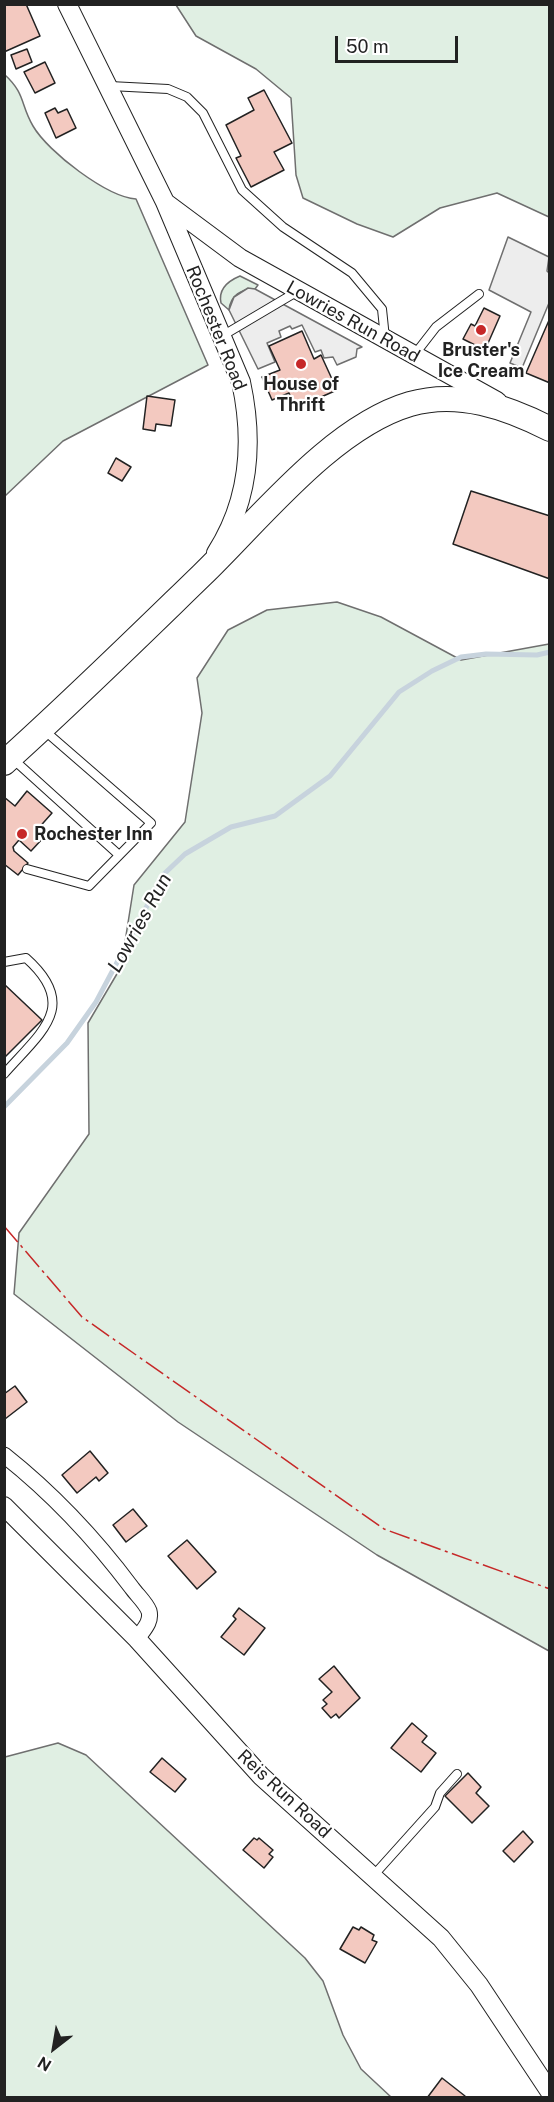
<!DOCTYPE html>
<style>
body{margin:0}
#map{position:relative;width:554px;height:2102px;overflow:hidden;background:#fff;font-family:"Public Sans",sans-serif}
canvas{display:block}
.frame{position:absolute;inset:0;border:6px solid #222;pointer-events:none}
.north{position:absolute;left:24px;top:2018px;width:60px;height:60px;-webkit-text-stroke:4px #fff;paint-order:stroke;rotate:211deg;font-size:16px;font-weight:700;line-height:24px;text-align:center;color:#222}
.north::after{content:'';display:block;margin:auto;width:21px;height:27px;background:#222;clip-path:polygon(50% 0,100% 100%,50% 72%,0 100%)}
.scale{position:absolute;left:335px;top:36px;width:123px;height:27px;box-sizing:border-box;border:3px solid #222;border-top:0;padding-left:8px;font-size:18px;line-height:21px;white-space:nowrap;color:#222;-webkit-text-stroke:4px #fff;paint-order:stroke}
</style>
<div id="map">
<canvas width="554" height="2102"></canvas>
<div class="frame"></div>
<div class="north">N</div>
<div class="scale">50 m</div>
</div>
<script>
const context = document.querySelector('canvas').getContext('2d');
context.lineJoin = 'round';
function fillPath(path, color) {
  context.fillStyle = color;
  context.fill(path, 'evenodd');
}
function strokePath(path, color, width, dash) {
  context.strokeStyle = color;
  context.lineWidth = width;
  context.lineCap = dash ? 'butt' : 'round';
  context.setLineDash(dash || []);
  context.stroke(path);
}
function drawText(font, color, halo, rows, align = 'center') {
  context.font = font + ' "Public Sans",sans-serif';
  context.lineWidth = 4.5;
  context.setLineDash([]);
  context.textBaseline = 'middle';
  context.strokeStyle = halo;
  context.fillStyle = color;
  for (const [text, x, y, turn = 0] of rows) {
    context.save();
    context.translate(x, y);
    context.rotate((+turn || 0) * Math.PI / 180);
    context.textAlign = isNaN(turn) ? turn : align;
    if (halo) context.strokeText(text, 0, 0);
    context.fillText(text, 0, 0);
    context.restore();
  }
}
const green = new Path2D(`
 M176 5H549V217L497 193 440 208 393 237 357 224 303 198 296 175 291 98 256 69 196 36Z
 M4 74C26 94 20 104 33 126 48 152 107 197 136 199L208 365 63 441 5 496Z
 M240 276 258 285 255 289C242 288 230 296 229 310L221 303C218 289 228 281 240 276Z
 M337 602 381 617 461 660 549 644V1651L377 1555 178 1422 14 1294 19 1233 89 1134 88 1023 121 967 134 885 185 822 202 713 197 678 228 630 267 610Z
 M58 1743 86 1755 305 1958 323 1981 343 2035 361 2069 391 2097H5V1757Z`);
fillPath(green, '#e0efe3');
strokePath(green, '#6f6f6f', 1.5);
const parking = new Path2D(`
 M508 237 549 257 547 271 549 273V303L522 368 510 363 531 312 489 290Z
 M248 288 255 289 362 347 357 349 356 357 337 365 333 357 324 358 321 350 315 352 302 325 292 329 290 326 279 331 281 337 267 343 275 362 258 369 229 310 234 297Z`);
fillPath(parking, '#ededed');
strokePath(parking, '#6f6f6f', 1.5);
strokePath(new Path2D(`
 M4 1107 67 1043 96 1002 164 874 185 854 231 827 275 816 330 776 399 692 432 671 461 657 486 654 537 655 550 652`), '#c7d3dd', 5);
const building = new Path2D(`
 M4 4H26L40 36 4 52Z
 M27 49 32 62 16 69 11 55Z
 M45 62 55 83 35 93 24 72Z
 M264 90 292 143 274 152 284 170 251 187 236 158 241 156 226 125 254 110 248 98Z
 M55 108 58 113 67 109 76 128 56 138 45 113Z
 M484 308 500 316 485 350 463 339 471 324 475 326Z
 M550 318V383L526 373Z
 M302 331 314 359 321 355 337 390 296 408 289 393 272 400 262 377 280 370 269 346Z
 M147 396 175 400 171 426 156 424 155 431 143 429Z
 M116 458 131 467 122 481 108 473Z
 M471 491 550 516V579L453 544Z
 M27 791 52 813 36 831 44 837 31 851 19 840 13 847 14 851 28 863 18 875 4 864V797L15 806Z
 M4 984 42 1020 4 1058Z
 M15 1386 27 1402 5 1419 4 1394Z
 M90 1451 108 1473 99 1481 96 1477 77 1493 62 1475Z
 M133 1509 147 1526 126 1542 113 1525Z
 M187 1540 216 1572 197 1589 168 1556Z
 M239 1608 265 1628 244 1655 221 1637 236 1619 233 1616Z
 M334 1666 360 1698 339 1718 336 1714 331 1718 322 1708 327 1704 323 1700 332 1692 319 1679Z
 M412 1723 427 1736 422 1742 436 1753 421 1772 391 1748Z
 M162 1758 186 1779 175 1792 150 1772Z
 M468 1773 481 1787 476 1793 489 1806 472 1823 445 1796Z
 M523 1831 533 1842 514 1862 503 1851Z
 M254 1838 257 1840 259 1838 273 1850 269 1854 273 1857 264 1868 243 1850Z
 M353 1927 359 1930 361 1927 374 1935 372 1940 377 1942 365 1963 340 1949Z
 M442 2078 465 2096 464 2098H427Z`);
fillPath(building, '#f3c9c0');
strokePath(building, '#222', 1.5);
const service = new Path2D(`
 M110 86 168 89 187 97 203 113 242 190 283 227 352 273 382 309 385 338
 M222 336 298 291
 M415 354 436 327 479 294
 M14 760 119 855
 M27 869 89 886 151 823 45 731
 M4 962 26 958C80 1006 41 1032 4 1074
 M373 1876 435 1807 440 1793 457 1774`);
const minor = new Path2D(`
 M4 1455C52 1493 96 1540 132 1588 137 1595 146 1603 149 1611 152 1622 143 1630 137 1639`);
const tertiary = new Path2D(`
 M67 4 165 202 241 382C254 442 250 500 216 553
 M166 203 240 258 497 401
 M4 1506 137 1639 261 1776 441 1938 479 1985 550 2092`);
const primary = new Path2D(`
 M4 763C72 702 137 638 202 575 260 519 332 427 410 404 458 390 507 407 550 429`);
strokePath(service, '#222', 10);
strokePath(minor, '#222', 17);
strokePath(tertiary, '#222', 20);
strokePath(primary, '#222', 26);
strokePath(service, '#fff', 8);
strokePath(minor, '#fff', 15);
strokePath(tertiary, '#fff', 18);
strokePath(primary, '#fff', 24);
strokePath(new Path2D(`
 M4 1226 82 1317 384 1529 550 1589`), '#c62828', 1.5, [21, 4.5, 3, 4.5]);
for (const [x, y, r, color] of [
 [481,330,6,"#c62828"],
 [301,364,6,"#c62828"],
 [22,834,6,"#c62828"]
]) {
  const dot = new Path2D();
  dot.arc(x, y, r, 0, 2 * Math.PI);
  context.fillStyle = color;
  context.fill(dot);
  strokePath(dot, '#fff', 2);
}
drawText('18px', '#222', '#fff', [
 ["Lowries Run Road",353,322,29],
 ["Rochester Road",216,328,68],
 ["Reis Run Road",284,1794,43]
]);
drawText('bold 18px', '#222', '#fff', [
 ["Bruster's",481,350],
 ["Ice Cream",481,371],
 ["House of",301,384],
 ["Thrift",301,405],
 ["Rochester Inn",34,834,"left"]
]);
drawText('italic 20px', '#222', '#fff', [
 ["Lowries Run",140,923,-61]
]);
</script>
